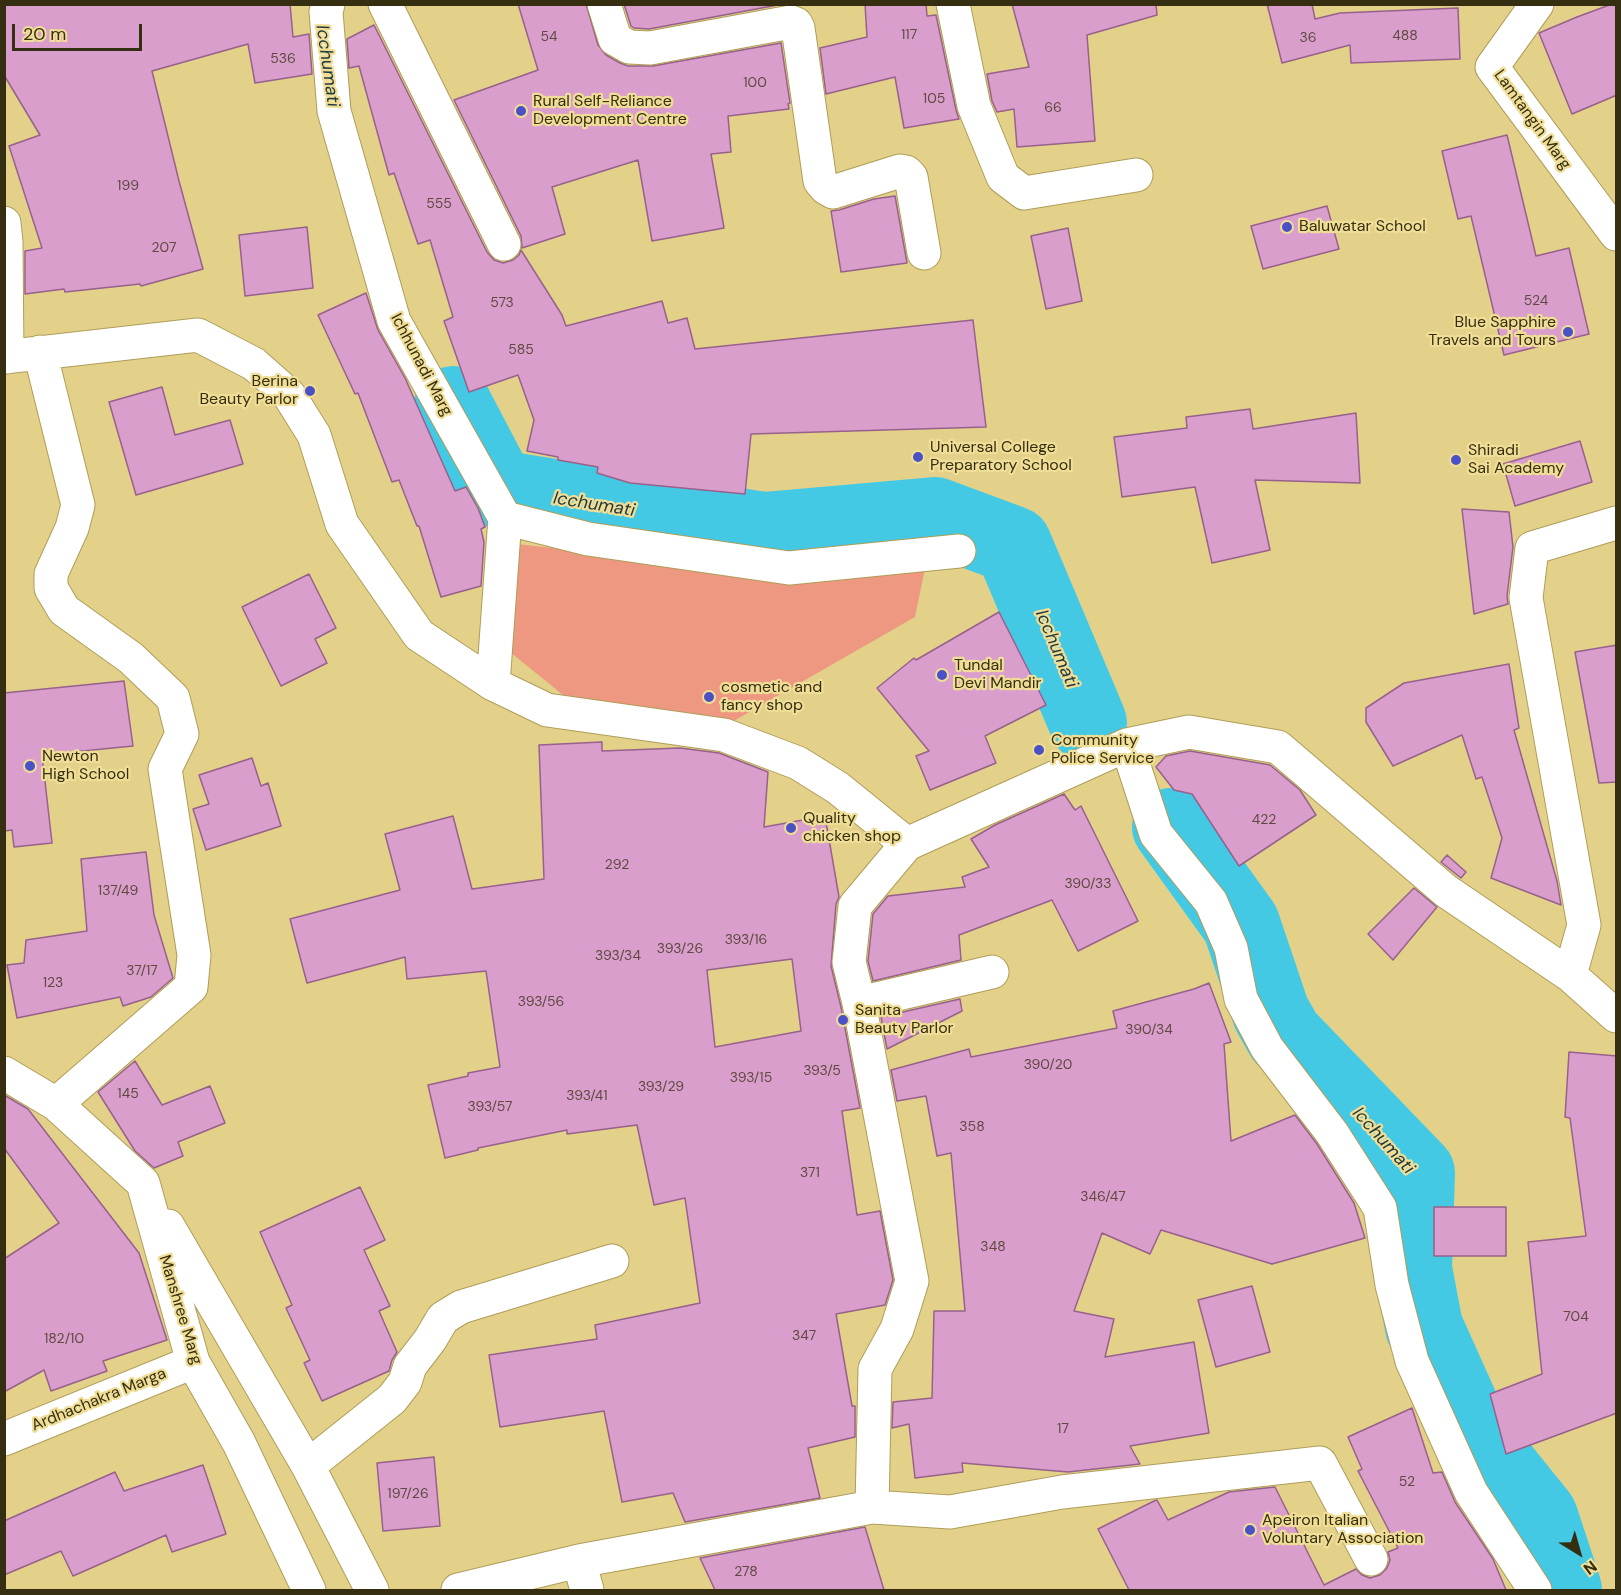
<!DOCTYPE html>
<style>
body{margin:0}
#map{position:relative;width:1621px;height:1595px;overflow:hidden;background:#e3d18a;font-family:"DM Sans",sans-serif}
canvas{display:block}
.frame{position:absolute;inset:0;border:6px solid #352e11;pointer-events:none}
.north{position:absolute;left:1549px;top:1523px;width:60px;height:60px;-webkit-text-stroke:4px #f0de97;paint-order:stroke;rotate:143deg;font-size:16px;font-weight:700;line-height:24px;text-align:center;color:#352e11}
.north::after{content:'';display:block;margin:auto;width:21px;height:27px;background:#352e11;clip-path:polygon(50% 0,100% 100%,50% 72%,0 100%)}
.scale{position:absolute;left:12px;top:24px;width:130px;height:27px;box-sizing:border-box;border:3px solid #352e11;border-top:0;padding-left:8px;font-size:18px;line-height:21px;white-space:nowrap;color:#352e11;-webkit-text-stroke:4px #f0de97;paint-order:stroke}
</style>
<div id="map">
<canvas width="1621" height="1595"></canvas>
<div class="frame"></div>
<div class="north">N</div>
<div class="scale">20 m</div>
</div>
<script>
const context = document.querySelector('canvas').getContext('2d');
context.lineJoin = 'round';
function fillPath(path, color) {
  context.fillStyle = color;
  context.fill(path, 'evenodd');
}
function strokePath(path, color, width, dash) {
  context.strokeStyle = color;
  context.lineWidth = width;
  context.lineCap = dash ? 'butt' : 'round';
  context.setLineDash(dash || []);
  context.stroke(path);
}
function drawText(font, color, halo, rows, align = 'center') {
  context.font = font + ' "DM Sans",sans-serif';
  context.lineWidth = 4.5;
  context.setLineDash([]);
  context.textBaseline = 'middle';
  context.strokeStyle = halo;
  context.fillStyle = color;
  for (const [text, x, y, turn = 0] of rows) {
    context.save();
    context.translate(x, y);
    context.rotate((+turn || 0) * Math.PI / 180);
    context.textAlign = isNaN(turn) ? turn : align;
    if (halo) context.strokeText(text, 0, 0);
    context.fillText(text, 0, 0);
    context.restore();
  }
}
fillPath(new Path2D(`
 M508 543 723 567 925 568 915 617 732 722 579 708 510 652Z`), '#ee9882');
strokePath(new Path2D(`
 M453 405 497 489 764 531 935 516 1013 545 1088 723
 M1171 827 1241 924 1271 1013 1284 1036 1416 1173 1413 1269 1424 1327 1472 1434 1539 1517 1563 1590`), '#44c9e5', 78);
const building = new Path2D(`
 M4 4H290L293 37 309 34 312 74 255 83 248 44 152 71 179 181 203 269 141 286 140 284 65 292 64 289 25 294V251L42 248 9 146 40 135 4 75Z
 M518 4H586L598 45 606 55 620 63 628 66H653L781 43 790 103 788 104 789 109 728 116 731 152 711 154 724 228 652 241 638 160 552 187 565 234 522 248 521 236 454 100 538 70Z
 M624 4H783L649 29 634 28 631 26Z
 M865 4H926L927 16 936 15 956 110 959 119 904 128 895 77 826 94 820 48 867 37Z
 M1012 4H1156L1157 15 1087 35 1095 141 1017 147 1014 109 997 112 992 101 987 74 1029 67Z
 M1267 4H1312L1315 19 1340 13 1458 8 1460 59 1351 63 1350 45 1282 63Z
 M1612 4H1617V95L1572 114 1539 33 1577 17Z
 M374 25 487 252 494 260 503 263 513 260 519 255 521 250 562 315 566 326 662 301 668 323 687 318 695 349 973 320 986 427 751 434 745 494 630 483 597 473 598 467 558 460V457L527 451 534 420 518 375 469 392 444 321 453 317 430 240 418 244 394 173 389 175 359 66 349 68 347 39Z
 M1507 135 1536 256 1569 248 1589 334 1504 355 1471 216 1458 219 1442 151Z
 M895 196 907 263 841 272 831 211 839 210 874 199Z
 M1327 206 1339 249 1263 269 1251 226Z
 M307 227 313 288 245 296 239 235Z
 M1068 228 1082 301 1046 309 1031 236Z
 M366 293 378 330 405 378 455 491 466 487 478 508 485 527 481 529 484 542 481 586 441 597 419 526H417L399 480 392 482 358 393 355 394 318 315Z
 M162 387 175 435 230 420 243 464 136 495 109 402Z
 M1250 409 1253 429 1356 413 1360 483 1255 480 1270 550 1212 563 1195 487 1122 497 1114 437 1187 428 1186 417Z
 M1580 441 1592 482 1515 506 1503 464Z
 M1462 509 1509 512 1513 547 1507 596 1508 604 1474 614Z
 M309 574 336 628 315 639 327 663 281 686 242 607Z
 M999 612 1046 705 985 736 996 763 930 790 916 756 929 751 877 688 914 658 916 660Z
 M1617 645V782L1599 783 1575 652Z
 M1509 664 1519 728 1514 730 1557 881 1561 905 1491 878 1502 838 1482 777 1476 779 1462 735 1393 766 1366 722V708L1404 683Z
 M124 681 133 746 42 755 52 843 14 847 12 830 4 831V693Z
 M602 742V751L680 748 719 753 768 772 764 827 825 816 839 897 836 904 831 966 841 1007 860 1108 842 1111 857 1215 880 1211 893 1280 885 1305 836 1314 852 1406H855V1437L808 1448 820 1498 685 1522 673 1493 622 1502 604 1411 500 1427 489 1355 597 1339 595 1325 700 1303 685 1198 654 1205 637 1125 567 1134V1130L478 1148V1150L445 1158 428 1085 468 1076V1073L500 1067 486 971 407 979 405 957 307 983 290 919 400 890 385 834 453 816 472 889 544 879 539 745ZM792 959 801 1031 715 1047 707 970Z
 M1190 751 1270 765 1300 790 1316 815 1239 866 1192 794 1174 790 1156 767 1166 756Z
 M252 758 261 786 268 783 281 826 206 850 193 809 209 804 199 775Z
 M1064 794 1075 810 1081 806 1138 921 1078 951 1052 900 959 935 961 960 873 981 868 961 873 914 888 896 965 887 962 877 989 867 971 839 995 825Z
 M146 852 154 915 173 978 151 997 123 1006 120 997 17 1018 7 965 24 963 26 940 87 931 81 859Z
 M1447 855 1466 872 1461 878 1441 862Z
 M1414 888 1437 907 1393 960 1368 934Z
 M1209 983 1231 1042 1224 1044 1231 1141 1295 1115 1317 1144 1354 1203 1365 1238 1272 1264 1161 1230 1150 1254 1102 1233 1074 1311 1114 1319 1105 1357 1194 1342 1209 1433 1130 1446 1140 1464 1068 1472 962 1463 963 1472 915 1478 909 1424 892 1428 893 1402 932 1398 934 1311H965L951 1153 937 1156 926 1096 897 1101 891 1070 969 1049 971 1057 1117 1028 1113 1011 1194 989Z
 M960 999 962 1011 887 1049 881 1017Z
 M1569 1052 1617 1056V1413L1506 1454 1490 1394 1542 1374 1528 1242 1586 1236 1570 1118 1565 1117Z
 M135 1061 162 1105 210 1086 225 1123 178 1142 183 1156 154 1168 135 1151 98 1092Z
 M4 1095 28 1109 139 1253 167 1340 103 1361 107 1371 51 1391 44 1370 4 1392V1259L59 1223 4 1148Z
 M360 1187 385 1240 364 1250 390 1306 379 1311 397 1352 392 1360 389 1371 322 1401 304 1363 310 1360 286 1308 292 1305 260 1232Z
 M1434 1207H1506V1256H1434Z
 M1252 1286 1270 1352 1216 1367 1198 1300Z
 M1412 1408 1433 1473 1442 1472 1455 1502 1493 1559 1506 1590H1129L1098 1529 1154 1501 1157 1500 1168 1520 1229 1492 1275 1487 1324 1585 1356 1569 1362 1575 1370 1578 1380 1575 1387 1568 1390 1560 1388 1552 1398 1548 1358 1471 1362 1469 1348 1437Z
 M434 1457 440 1526 383 1531 377 1463Z
 M203 1465 226 1534 172 1552 166 1535 73 1576 61 1551 4 1575V1521L115 1472 124 1491Z
 M865 1527 884 1590H715L700 1558Z`);
fillPath(building, '#da9ecc');
strokePath(building, '#97618b', 1.5);
const minor = new Path2D(`
 M328 4 326 12 334 111 394 321 505 518 493 684
 M385 4 504 244
 M604 4 615 39 629 47 650 48 791 22 796 24 798 28 820 181 826 188 833 192 900 171 906 172 911 177 924 253
 M953 4 974 106 1003 177 1024 193 1136 175
 M1537 4 1492 67 1616 234
 M4 223 6 242 7 357
 M40 352 78 505 72 528 51 574V588L64 610 131 658 173 698 182 734 165 769 194 955 191 987 56 1104
 M4 357 198 335 254 364 289 395 314 435 342 524 419 635 493 684 547 710 724 735 798 763 838 788 907 844 1127 745 1189 732 1278 747 1446 891 1570 975 1616 1016
 M505 518 588 539 789 568 959 551
 M1127 745 1156 834 1211 902 1231 948 1241 999 1267 1048 1332 1133 1380 1208 1392 1285 1412 1361 1471 1492 1535 1590
 M1570 975 1584 925 1526 598 1532 548 1616 523
 M859 1003 992 972
 M4 1073 56 1104 143 1183 193 1362 239 1443 309 1590
 M168 1226 308 1466 372 1590
 M4 1439 193 1362
 M308 1466 392 1399 405 1382 410 1366 430 1340 443 1318 461 1307 612 1261
 M872 1507 875 1369 897 1329 912 1281 859 1003 849 962 855 906 907 844
 M579 1561 587 1590
 M458 1590 579 1561 872 1507 950 1512 1062 1492 1320 1463 1371 1559`);
strokePath(minor, '#af9d58', 35);
strokePath(minor, '#fff', 33);
for (const [x, y, r, color] of [
 [521,111,6,"#4a51c7"],
 [1287,227,6,"#4a51c7"],
 [1568,332,6,"#4a51c7"],
 [310,391,6,"#4a51c7"],
 [918,457,6,"#4a51c7"],
 [1456,460,6,"#4a51c7"],
 [942,675,6,"#4a51c7"],
 [709,697,6,"#4a51c7"],
 [1039,750,6,"#4a51c7"],
 [30,766,6,"#4a51c7"],
 [791,828,6,"#4a51c7"],
 [843,1020,6,"#4a51c7"],
 [1250,1530,6,"#4a51c7"]
]) {
  const dot = new Path2D();
  dot.arc(x, y, r, 0, 2 * Math.PI);
  context.fillStyle = color;
  context.fill(dot);
  strokePath(dot, '#f0de97', 2);
}
drawText('14px', '#5e4a40', null, [
 ["117",909,35],
 ["488",1405,36],
 ["54",549,37],
 ["36",1308,38],
 ["536",283,59],
 ["100",755,83],
 ["105",934,99],
 ["66",1053,108],
 ["199",128,186],
 ["555",439,204],
 ["207",164,248],
 ["524",1536,301],
 ["573",502,303],
 ["585",521,350],
 ["422",1264,820],
 ["292",617,865],
 ["390/33",1088,884],
 ["137/49",118,891],
 ["393/16",746,940],
 ["393/26",680,949],
 ["393/34",618,956],
 ["37/17",142,971],
 ["123",53,983],
 ["393/56",541,1002],
 ["390/34",1149,1030],
 ["390/20",1048,1065],
 ["393/5",822,1071],
 ["393/15",751,1078],
 ["393/29",661,1087],
 ["145",128,1094],
 ["393/41",587,1096],
 ["393/57",490,1107],
 ["358",972,1127],
 ["371",810,1173],
 ["346/47",1103,1197],
 ["348",993,1247],
 ["704",1576,1317],
 ["347",804,1336],
 ["182/10",64,1339],
 ["17",1063,1429],
 ["52",1407,1482],
 ["197/26",408,1494],
 ["278",746,1572]
]);
drawText('16px', '#352e11', '#f0de97', [
 ["Rural Self-Reliance",533,102],
 ["Development Centre",533,120],
 ["Baluwatar School",1299,227],
 ["Blue Sapphire",1556,323,"right"],
 ["Travels and Tours",1556,341,"right"],
 ["Berina",298,382,"right"],
 ["Beauty Parlor",298,400,"right"],
 ["Universal College",930,448],
 ["Preparatory School",930,466],
 ["Shiradi",1468,451],
 ["Sai Academy",1468,469],
 ["Tundal",954,666],
 ["Devi Mandir",954,684],
 ["cosmetic and",721,688],
 ["fancy shop",721,706],
 ["Community",1051,741],
 ["Police Service",1051,759],
 ["Newton",42,757],
 ["High School",42,775],
 ["Quality",803,819],
 ["chicken shop",803,837],
 ["Sanita",855,1011],
 ["Beauty Parlor",855,1029],
 ["Apeiron Italian",1262,1521],
 ["Voluntary Association",1262,1539]
], 'left');
drawText('16px', '#352e11', '#f0de97', [
 ["Lamtangin Marg",1532,120,54],
 ["Ichhunadi Marg",421,365,62],
 ["Manshree Marg",180,1310,73],
 ["Ardhachakra Marga",99,1400,-22]
]);
drawText('italic 18px', '#1d383f', '#f0de97', [
 ["Icchumati",327,66,82],
 ["Icchumati",594,505,9],
 ["Icchumati",1056,649,67],
 ["Icchumati",1383,1141,48]
]);
</script>
